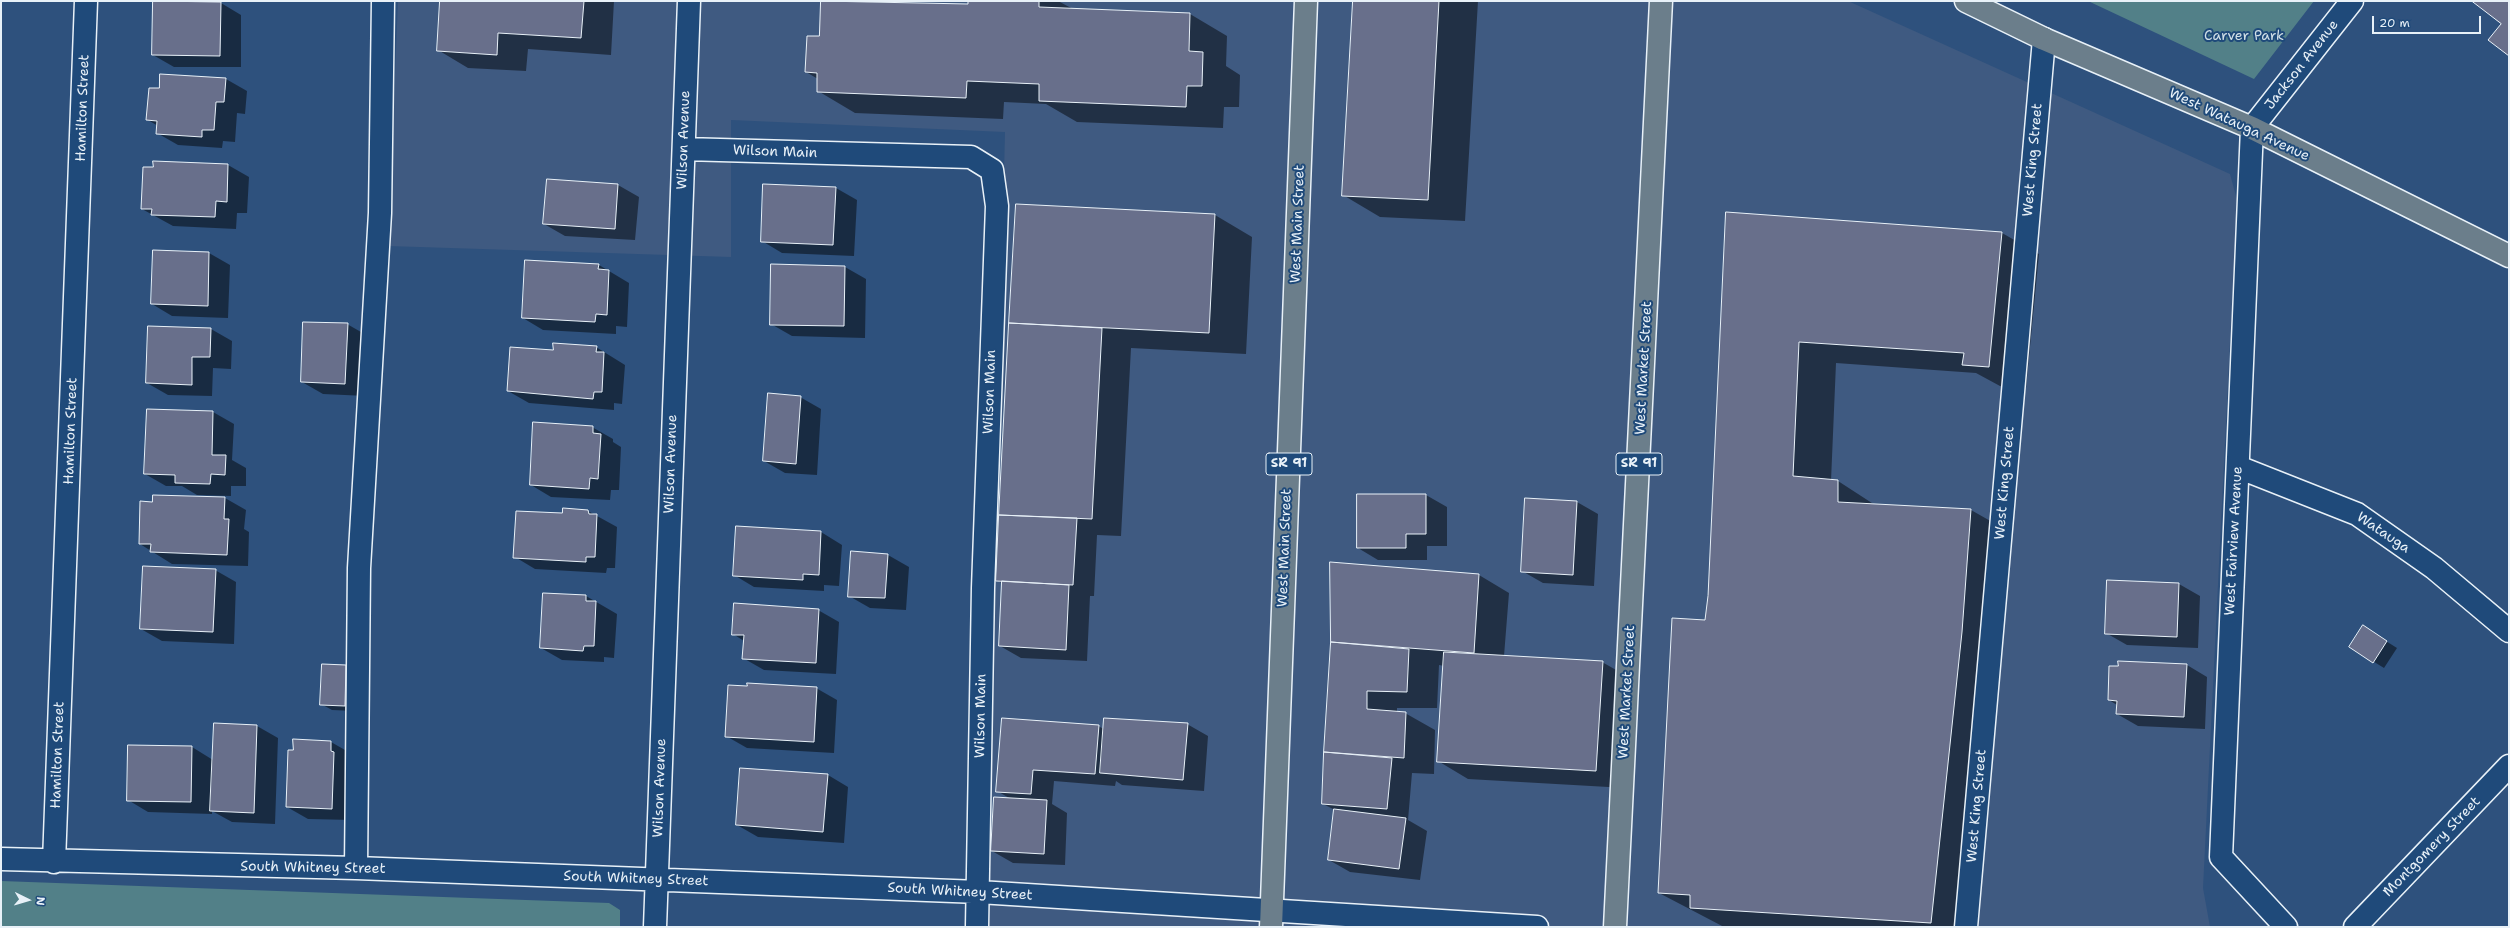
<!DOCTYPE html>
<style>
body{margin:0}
#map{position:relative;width:2510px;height:928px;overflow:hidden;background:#2e517d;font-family:"Shantell Sans",sans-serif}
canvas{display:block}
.frame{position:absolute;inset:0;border:2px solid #e8f1f8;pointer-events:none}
.north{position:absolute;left:8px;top:880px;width:40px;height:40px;-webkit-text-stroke:3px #1f4a7a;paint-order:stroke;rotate:95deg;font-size:11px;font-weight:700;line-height:16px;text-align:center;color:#e8f1f8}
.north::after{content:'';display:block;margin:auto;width:14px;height:18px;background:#e8f1f8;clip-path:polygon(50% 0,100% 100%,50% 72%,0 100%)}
.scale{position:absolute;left:2372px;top:16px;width:109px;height:18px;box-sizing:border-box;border:2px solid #e8f1f8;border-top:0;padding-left:5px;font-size:12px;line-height:14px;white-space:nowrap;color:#e8f1f8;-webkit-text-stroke:3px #1f4a7a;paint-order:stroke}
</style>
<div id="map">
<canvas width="2510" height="928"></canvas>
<div class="frame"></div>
<div class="north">N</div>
<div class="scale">20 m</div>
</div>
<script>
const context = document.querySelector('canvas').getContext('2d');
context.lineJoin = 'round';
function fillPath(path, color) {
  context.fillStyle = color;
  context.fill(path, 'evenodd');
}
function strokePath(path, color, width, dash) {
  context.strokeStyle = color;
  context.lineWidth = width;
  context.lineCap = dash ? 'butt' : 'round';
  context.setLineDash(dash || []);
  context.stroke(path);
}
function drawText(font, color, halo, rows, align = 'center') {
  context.font = font + ' "Shantell Sans",sans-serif';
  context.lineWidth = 4;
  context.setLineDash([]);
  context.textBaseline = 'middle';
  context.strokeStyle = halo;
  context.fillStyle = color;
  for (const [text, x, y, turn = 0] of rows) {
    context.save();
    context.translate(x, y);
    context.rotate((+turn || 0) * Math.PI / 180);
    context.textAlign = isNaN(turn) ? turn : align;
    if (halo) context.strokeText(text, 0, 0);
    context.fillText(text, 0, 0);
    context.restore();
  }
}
fillPath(new Path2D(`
 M398 1H1848L2230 174 2237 200 2203 888 2210 927H986L1005 132 731 120V257L388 246Z`), '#3f5a81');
fillPath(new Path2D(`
 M2088 1H2314L2254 79Z
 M1 881 609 903 620 910V927H1Z`), '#528088');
fillPath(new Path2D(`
 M441 1H614L611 55 528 49 526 71 468 68 438 50Z
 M822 1 969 5V1H1058L1073 9 1190 14 1227 36 1226 66 1240 75 1239 107H1224L1223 128 1077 122 1046 104 1004 102 1003 119 855 113 818 91V79L806 72 820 37Z
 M1354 1H1478L1465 221 1380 217 1343 195Z
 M221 3 241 15V67H174L153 55Z
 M161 75 226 79 247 91 245 114 237 113 235 142 223 141 222 148 178 145 157 133 158 126 148 120 160 89Z
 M228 165 249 177 247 213H237L236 229 173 226 142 209Z
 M618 185 639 197 635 240 565 236 544 224Z
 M836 188 857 200 854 256 782 253 762 241Z
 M1016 205 1215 215 1252 237 1246 354 1131 348 1121 536 1097 535 1094 596H1090L1087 661 1021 658 1000 646 1003 584 997 580Z
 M1727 213 2002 233 2039 254 2026 388 2000 386 1976 373 1836 363 1831 481H1838L1875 505 1971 510 2008 531 1970 927H1724L1659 893 1709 596Z
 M154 251 209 253 230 265 228 318 172 316 152 304Z
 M599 265 629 283 627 327 616 326V334L543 330 523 318Z
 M845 267 866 279 865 338 792 336 771 324Z
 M347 324 368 336 366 396 323 394 302 382Z
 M211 329 232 341 231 369 213 368 212 396 168 395 147 383Z
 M596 347 625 365 622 404 614 403V410L529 403 508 391Z
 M800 397 821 409 817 475 785 473 764 461Z
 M213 412 234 424 232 460 246 468V486H231V496L197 495 182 486H166L145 474Z
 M592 427 613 439V442L621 447 619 490H611L610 500 551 497 531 485Z
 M1426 495 1447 507V546H1427V560H1378L1358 548Z
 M225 498 246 510 244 529 249 532 248 566 172 564 140 544 153 503Z
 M1577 502 1598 514 1594 586 1543 583 1522 571Z
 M588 511 617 527 615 568H607L606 573 535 569 515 557 563 514Z
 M821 532 842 545 839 586 824 585V591L754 587 734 575Z
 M888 555 909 567 906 610 870 608 849 596Z
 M1331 563 1479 575 1509 593 1504 656 1602 662 1632 679 1626 788 1468 779 1438 761 1444 666 1439 665 1437 708H1397V712L1405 713 1435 730 1434 774 1412 773 1408 820 1427 831 1420 880 1350 872 1329 860 1335 810 1323 804 1332 642Z
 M215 570 236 582 234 644 162 641 141 629Z
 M2108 581 2179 584 2200 596 2198 648 2127 645 2106 633Z
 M544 594 586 596 617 614 614 658 604 657V662L562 660 541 648Z
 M818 610 839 622 836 674 764 670 743 658 744 641 733 634Z
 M2373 633 2397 648 2384 668 2350 647Z
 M323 665 346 666 356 672 355 711 332 710 321 704Z
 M2187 665 2207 677 2205 729 2138 726 2117 714V705L2109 700Z
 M816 688 837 700 834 753 747 748 726 736Z
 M1187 724 1208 736 1204 791 1122 785 1116 781 1115 786 1054 781 1052 804 1067 813 1065 865 1013 863 992 851 1011 799 997 791 1098 726 1104 729Z
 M215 725 257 726 278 738 275 824 232 822 212 811V814L148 812 128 800 129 746 192 747 213 760Z
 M331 742 352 754V820L308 819 287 807 294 751Z
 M828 775 848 787 844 843 758 837 737 825Z`), '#0007');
const building = new Path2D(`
 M153 1 221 2 220 56 152 55Z
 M440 1H584L581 38 498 33 497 55 437 51Z
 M821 1 968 4V1H1039V7L1190 13 1189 51 1203 52 1202 86H1187L1186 107 1039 101V84L967 81 966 98 817 92V73L805 72 807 36H819Z
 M1353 1H1439L1428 200 1342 196Z
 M2472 1H2509V56L2488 40 2501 24Z
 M160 74 226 78 224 102H216L214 130H202V137L156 134 157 121 146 120 149 88H159Z
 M153 161 228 164 227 202 216 201 215 217 151 215 152 209H141L143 167H153Z
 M547 179 618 184 615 229 543 224Z
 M763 184 836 187 833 245 761 242Z
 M1016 204 1215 214 1209 333 1009 323Z
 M1726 212 2002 232 1989 367 1962 365 1964 353 1799 342 1793 476 1838 480V502L1971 509 1962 632 1931 923 1690 908V895L1658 893 1672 618 1705 620 1708 596Z
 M153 250 209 252 208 306 151 304Z
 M525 260 599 264 598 269 609 270 607 315 596 314 595 322 522 318Z
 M771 264 845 266 844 326 770 325Z
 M303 322 348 323 345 384 301 382Z
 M1009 323 1102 328 1092 519 999 515Z
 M148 326 211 328 210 357H192V385L146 383Z
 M553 343 597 346 596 352H604L602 392H594L593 399 507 391 510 347 553 350Z
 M768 393 801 396 796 464 763 461Z
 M147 409 213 411 212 455H226L225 475 211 474 210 484 175 483V475L144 474Z
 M533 422 593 426V433L601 434 598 479 590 478 589 489 530 485Z
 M1357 494H1426V534H1406V548H1357Z
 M153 495 225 497 224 519H229L227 555 150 552 151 544H139L140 501 152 502Z
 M1525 498 1577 501 1573 575 1521 572Z
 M563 508 588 510 589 514H597L595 557H586V562L513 558 516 511 562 513Z
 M999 515 1077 518 1073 585 996 581Z
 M736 526 821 531 819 575 803 574V580L733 576Z
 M851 551 888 554 885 598 848 597Z
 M1330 562 1479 574 1474 653 1331 642Z
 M143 566 216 569 213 632 140 629Z
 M2107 580 2179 583 2177 637 2105 634Z
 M1002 581 1069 585 1066 650 999 646Z
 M543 593 586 595V601H596L594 646H584L583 651 540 648Z
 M734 603 819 609 816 663 742 659 744 635H732Z
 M2363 625 2387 641 2373 663 2349 647Z
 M1331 642 1409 649 1407 692 1367 691V709L1406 712 1404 758 1324 752Z
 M1444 652 1603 661 1596 771 1437 762Z
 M2118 661 2187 664 2184 717 2116 714 2117 701 2108 700 2109 666H2118Z
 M322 664 346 665 345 706 320 705Z
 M747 683 817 687 814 742 725 737 728 685 747 686Z
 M1002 718 1099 725 1095 774 1033 770 1031 794 996 792Z
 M1104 718 1188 723 1183 780 1100 773Z
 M214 723 257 725 254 813 210 811Z
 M293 739 331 741V751L334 752 332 809 286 807 288 750H293Z
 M128 745 192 746 191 802 127 801Z
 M1324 752 1392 758 1387 809 1322 804Z
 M740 768 828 774 823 832 736 825Z
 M994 797 1047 800 1044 854 991 851Z
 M1334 809 1406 818 1399 869 1328 860Z`);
fillPath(building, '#686f8b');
strokePath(building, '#e8f1f8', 1);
const minor = new Path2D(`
 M684 149 971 157 992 170 997 206 983 588 977 927
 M2238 467 2357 514 2434 568 2509 631
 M1 859 356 868 979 892 1537 927
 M54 862 86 1
 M356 868 359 568 380 213 383 1
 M655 927 689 1
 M1966 927 2044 39
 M2286 927 2221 857 2252 128 2352 1
 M2355 927 2509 766`);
const major = new Path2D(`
 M1966 1 2044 39 2252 128 2509 256
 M1271 927 1306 1
 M1615 927 1661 1`);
strokePath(minor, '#e8f1f8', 25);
strokePath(major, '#e8f1f8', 25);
strokePath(minor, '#1f4a7a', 22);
strokePath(major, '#6b7e8b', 22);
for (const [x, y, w] of [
 [1289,464,46],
 [1639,464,46]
]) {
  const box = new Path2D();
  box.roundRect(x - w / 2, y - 11, w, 22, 3);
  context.fillStyle = '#1f4a7a';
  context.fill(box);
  strokePath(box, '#e8f1f8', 1);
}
drawText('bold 13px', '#e8f1f8', null, [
 ["SR 91",1289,464],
 ["SR 91",1639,464]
]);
drawText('14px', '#d2e0e7', '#1f4a7a', [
 ["Carver Park",2244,36]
]);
drawText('14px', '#e8f1f8', '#1f4a7a', [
 ["Jackson Avenue",2302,65,-52],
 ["Hamilton Street",83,108,-88],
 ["West Watauga Avenue",2239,125,25],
 ["Wilson Avenue",684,140,-88],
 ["Wilson Main",775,152,2],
 ["West King Street",2033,160,-85],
 ["West Main Street",1298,224,-88],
 ["West Market Street",1644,368,-87],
 ["Wilson Main",990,392,-88],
 ["Hamilton Street",71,431,-88],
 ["Wilson Avenue",671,464,-88],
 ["West King Street",2005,483,-85],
 ["Watauga",2383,533,34],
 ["West Fairview Avenue",2234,541,-87],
 ["West Main Street",1285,548,-88],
 ["West Market Street",1627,692,-87],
 ["Wilson Main",981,716,-89],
 ["Hamilton Street",58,755,-88],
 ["Wilson Avenue",660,788,-88],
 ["West King Street",1977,806,-85],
 ["Montgomery Street",2432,847,-46],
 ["South Whitney Street",313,868,1],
 ["South Whitney Street",636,879,2],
 ["South Whitney Street",960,892,3]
]);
</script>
